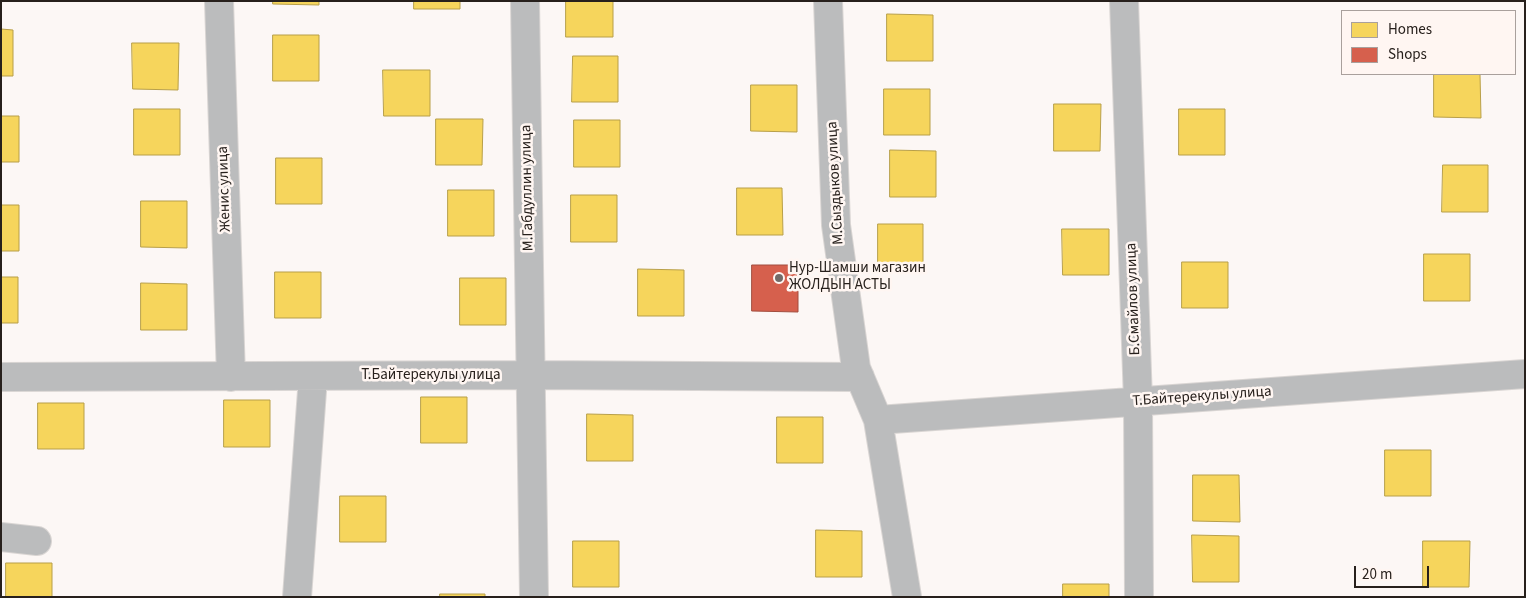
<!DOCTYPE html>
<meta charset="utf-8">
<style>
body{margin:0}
#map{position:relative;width:1526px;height:598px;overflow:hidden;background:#fcf7f5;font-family:"Source Sans 3",sans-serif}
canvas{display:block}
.frame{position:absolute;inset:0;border:2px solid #27201c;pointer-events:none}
.legend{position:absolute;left:1341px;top:10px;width:175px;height:65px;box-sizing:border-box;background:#fff6f2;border:1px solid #a9a09c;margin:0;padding:6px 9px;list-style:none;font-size:15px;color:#27201c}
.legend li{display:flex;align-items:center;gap:10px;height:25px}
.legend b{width:25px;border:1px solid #a9a09c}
.scale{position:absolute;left:1354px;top:566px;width:75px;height:22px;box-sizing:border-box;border:2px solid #27201c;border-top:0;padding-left:6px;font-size:15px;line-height:18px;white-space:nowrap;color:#27201c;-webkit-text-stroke:4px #fff6f2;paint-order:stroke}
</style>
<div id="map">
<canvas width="1526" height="598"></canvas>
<div class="frame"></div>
<ul class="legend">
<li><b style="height:14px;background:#f6d55c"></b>Homes</li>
<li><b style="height:14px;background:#d6604d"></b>Shops</li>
</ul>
<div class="scale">20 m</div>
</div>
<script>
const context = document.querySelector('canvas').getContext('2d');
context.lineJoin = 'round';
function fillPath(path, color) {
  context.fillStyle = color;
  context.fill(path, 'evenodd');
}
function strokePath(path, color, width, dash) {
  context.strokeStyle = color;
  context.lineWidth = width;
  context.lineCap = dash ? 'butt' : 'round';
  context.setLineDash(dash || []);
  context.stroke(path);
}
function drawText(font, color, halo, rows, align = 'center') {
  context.font = font + ' "Source Sans 3",sans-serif';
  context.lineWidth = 5;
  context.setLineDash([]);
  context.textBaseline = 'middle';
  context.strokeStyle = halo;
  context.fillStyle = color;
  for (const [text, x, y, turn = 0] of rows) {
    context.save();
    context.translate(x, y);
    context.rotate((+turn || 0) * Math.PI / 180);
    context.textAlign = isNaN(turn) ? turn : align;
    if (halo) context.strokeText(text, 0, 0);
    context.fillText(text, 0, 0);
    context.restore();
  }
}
const homes = new Path2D(`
 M273 1H319V5L273 4Z
 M414 1H460V9H414Z
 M566 1H613V37H566Z
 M887 14 933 15V61H887Z
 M1 29 13 30V76H1Z
 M273 35H319V81H273Z
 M132 43H179L178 90 133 89Z
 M573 56H618V102H572Z
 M383 70H430V116H384Z
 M1434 74H1480L1481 118 1434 117Z
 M751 85H797V132L751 131Z
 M884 89H930V135H884Z
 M1054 104H1101L1100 151H1054Z
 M134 109H180V155H134Z
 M1179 109H1225V155H1179Z
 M1 116H19V162H1Z
 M436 119H483L482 165H436Z
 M574 120H620V167H574Z
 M890 150 936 151V197H890Z
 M276 158H322V204H276Z
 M1443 165H1488V212H1442Z
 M737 188H782L783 235H737Z
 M448 190H494V236H448Z
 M571 195H617V242H571Z
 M141 201H187V248L141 247Z
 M1 205H19V251H1Z
 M878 224H923V271L878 270Z
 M1062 229H1109V275H1063Z
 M1424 254H1470V301H1424Z
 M1182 262H1228V308H1182Z
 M638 269 684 270V316H638Z
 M275 272H321V318H275Z
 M1 277H18V323H1Z
 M460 278H506V325H460Z
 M141 283 187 284V330H141Z
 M421 397H467V443H421Z
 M224 400H270V447H224Z
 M38 403H84V449H38Z
 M587 414 633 415V461H587Z
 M777 417H823V463H777Z
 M1385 450H1431V496H1385Z
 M1193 475H1239L1240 522 1193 521Z
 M340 496H386V542H340Z
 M816 530 862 531V577H816Z
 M1192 535 1239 536V582H1193Z
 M573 541H619V587H573Z
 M1423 541H1470L1469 587H1423Z
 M6 563H52V597H6Z
 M1063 584H1109V597H1063Z
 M440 594H485V597H440Z`);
fillPath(homes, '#f6d55c');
strokePath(homes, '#b89f49', 1);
const shops = new Path2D(`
 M752 265H798V312L752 311Z`);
fillPath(shops, '#d6604d');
strokePath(shops, '#a24d3e', 1);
const minor = new Path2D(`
 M219 1 231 377
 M525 1 534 597
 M828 1 836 225 856 368 878 420 907 597
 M1124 1 1138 401 1139 597
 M1 377 531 375 860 377
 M878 420 1525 374
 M1 537 37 541
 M297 597 313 377`);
strokePath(minor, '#d9d5d3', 30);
strokePath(minor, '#bbbcbd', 28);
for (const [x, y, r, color] of [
 [779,278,5,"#726b68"]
]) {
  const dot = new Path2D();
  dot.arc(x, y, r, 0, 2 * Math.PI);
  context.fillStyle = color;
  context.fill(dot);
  strokePath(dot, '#fff6f2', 2);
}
drawText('15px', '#27201c', '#fff6f2', [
 ["М.Сыздыков улица",836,183,-93],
 ["М.Габдуллин улица",528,188,-91],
 ["Женис улица",225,189,-92],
 ["Б.Смайлов улица",1134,299,-92],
 ["Т.Байтерекулы улица",431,376],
 ["Т.Байтерекулы улица",1202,397,-4]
]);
drawText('15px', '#27201c', '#fff6f2', [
 ["Нур-Шамши магазин",789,269],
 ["ЖОЛДЫН АСТЫ",789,286]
], 'left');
</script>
